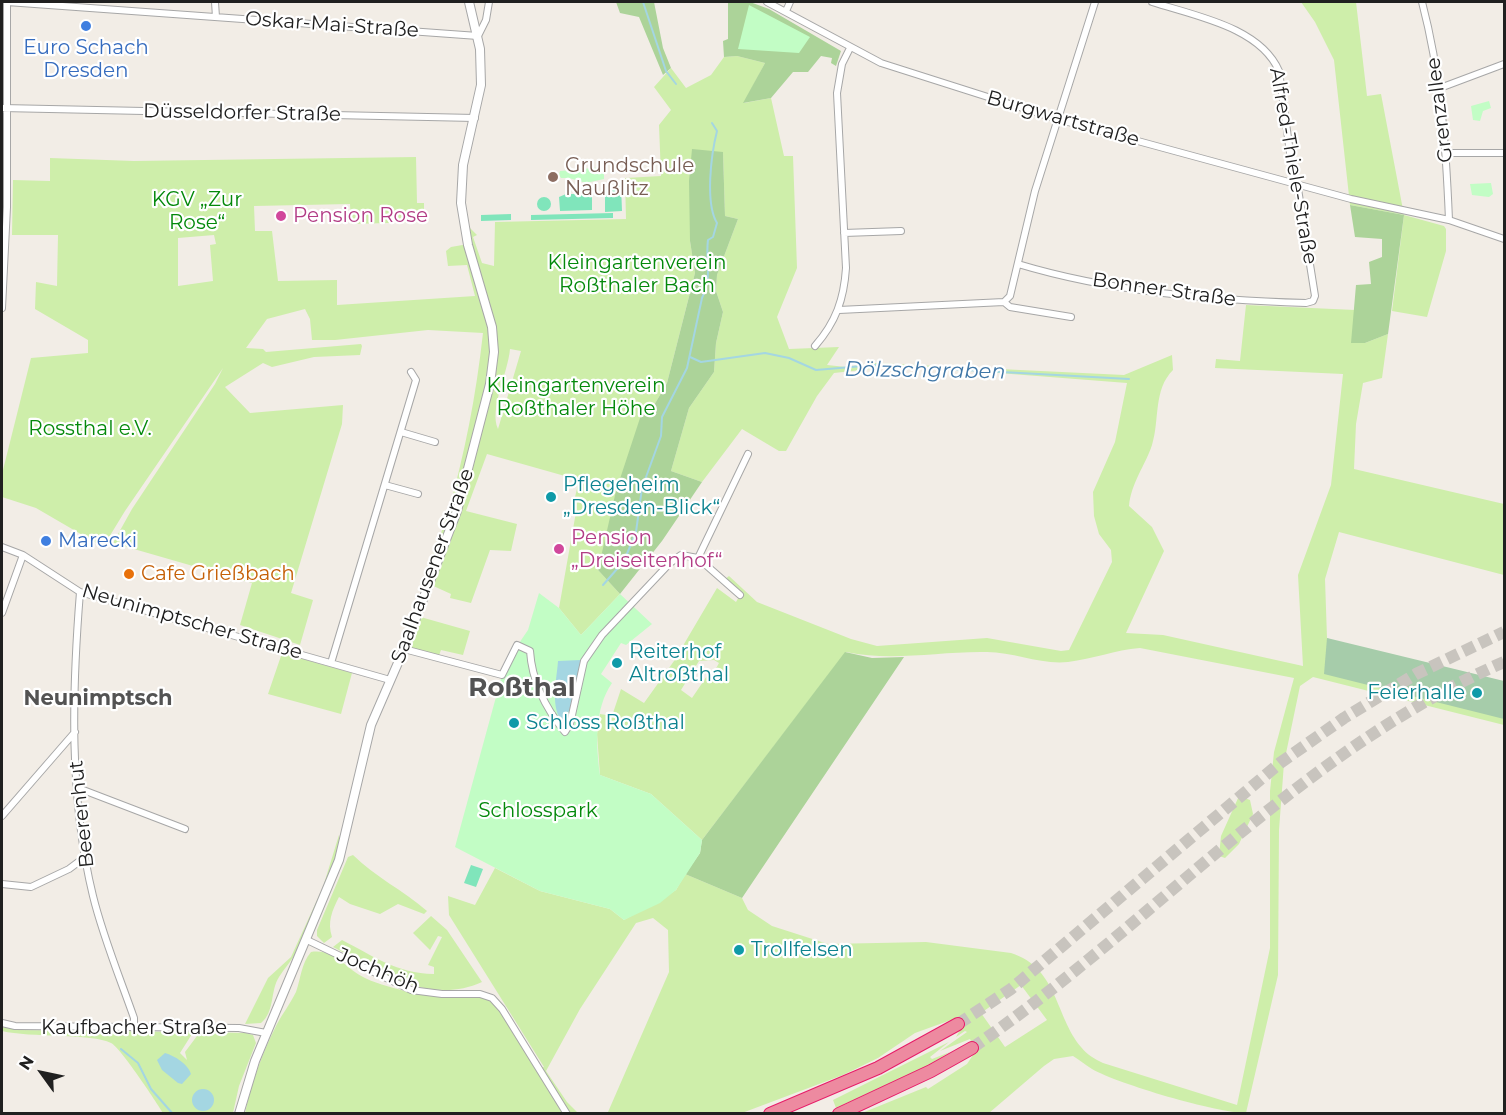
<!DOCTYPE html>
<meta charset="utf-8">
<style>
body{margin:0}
#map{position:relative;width:1506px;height:1115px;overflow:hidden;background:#f2ede6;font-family:Montserrat,sans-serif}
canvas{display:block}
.frame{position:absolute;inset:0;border:3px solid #202020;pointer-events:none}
.north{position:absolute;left:12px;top:1043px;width:60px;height:60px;-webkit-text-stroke:4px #fff;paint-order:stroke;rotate:303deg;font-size:16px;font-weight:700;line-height:24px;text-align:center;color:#202020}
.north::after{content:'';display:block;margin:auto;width:21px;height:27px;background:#202020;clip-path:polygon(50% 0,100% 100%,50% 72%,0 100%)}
</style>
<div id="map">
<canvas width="1506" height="1115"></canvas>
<div class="frame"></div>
<div class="north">N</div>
</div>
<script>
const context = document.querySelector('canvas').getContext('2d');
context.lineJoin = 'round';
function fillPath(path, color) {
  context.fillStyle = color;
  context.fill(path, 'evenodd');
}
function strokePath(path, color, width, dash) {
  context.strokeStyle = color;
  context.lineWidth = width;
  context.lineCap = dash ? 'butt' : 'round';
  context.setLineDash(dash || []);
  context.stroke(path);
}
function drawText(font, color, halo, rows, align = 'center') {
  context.font = font + ' Montserrat,sans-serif';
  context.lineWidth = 4.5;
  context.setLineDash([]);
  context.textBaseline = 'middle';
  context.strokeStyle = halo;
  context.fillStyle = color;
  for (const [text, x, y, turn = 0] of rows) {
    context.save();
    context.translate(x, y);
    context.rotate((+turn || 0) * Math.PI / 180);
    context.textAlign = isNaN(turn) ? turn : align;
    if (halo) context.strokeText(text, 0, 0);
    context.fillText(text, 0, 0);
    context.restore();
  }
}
fillPath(new Path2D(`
 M1301 2H1356L1367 96 1381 94 1404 215 1444 226 1446 229V251L1427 317 1392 311 1404 215 1350 205 1334 60 1315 22Z
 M737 56 765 63 744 103 771 98 784 156H793L797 268 777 317 789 349 839 347 827 365 846 367 875 363 1124 375 1172 355 1173 370C1153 390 1160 419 1152 445 1145 466 1131 483 1129 506L1152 527 1164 551 1126 633 1163 635 1303 666 1298 575 1331 485 1343 374 1215 368 1216 359 1240 361 1246 305 1355 310 1352 343H1365L1388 334 1382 378 1363 383 1356 424 1354 469 1504 504V575L1339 532 1325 579 1327 638 1504 719V725L1313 677 1300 686 1284 763 1279 830 1278 975 1246 1113C1217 1113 1118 1084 1092 1069 1085 1065 1080 1060 1073 1056L1054 1059 1044 1066 989 1113H862L926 1087 928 1089 967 1064 975 1052 966 1045 971 1041 970 1039 940 1051 967 1032 965 1031 956 1037 961 1028 951 1020 915 1033 878 1058 843 1075 742 1113H602L608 1112 669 972 668 930 653 918 636 923 580 1009 546 1071 567 1102 578 1113H245C251 1084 263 1051 277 1024 283 1013 290 1004 296 992 301 978 301 964 311 952 334 948 346 969 365 978 379 985 396 988 411 993V990L492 998 539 1068 544 1067 449 915 448 896 475 905 495 868 540 891 610 909 624 920 676 890 685 874 742 898 748 910 772 926 828 944 926 942 1011 953C1058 968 1055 1016 1081 1047 1087 1055 1095 1059 1103 1063L1237 1105 1270 948V791L1274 752 1294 678 1140 648C1115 650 1093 659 1068 662 1041 665 1014 652 987 652 939 651 893 662 846 652L702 840 651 794 600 775 597 734 600 714 612 716 621 689 644 703 674 661 717 588 736 602 740 595 724 580 729 576 757 602 851 639 877 646 987 638 1061 651 1069 650 1112 562 1111 550 1099 534 1094 516 1093 492 1115 442 1127 383 934 368H879L834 373 817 396 786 451H779L742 429 702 482 671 471 689 408 714 372 716 343 723 312 716 291 717 275 738 219 725 216 723 152 690 241 695 273 667 383 650 412 598 570 620 594 581 635 559 608 576 512 572 510 579 480 487 454 466 511 517 524 511 551 490 550 471 603 450 598 451 594 429 584 420 589C428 565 439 541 447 516 465 453 476 396 483 333L428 330 335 340H312L310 319 305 309 267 319 246 348 263 349 266 352 361 344 362 346 360 355 314 357 272 367 263 363 225 387 250 413 343 405 342 424 291 593 313 600 300 645 240 625 252 583 113 543 132 509 215 384 223 368 125 511 103 547 36 508 2 497V474L31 358 88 353V340L35 309 36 282 57 286 58 235H12L13 180 50 181V158L134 161 416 157 417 203H424V222L351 224 350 204 254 206 255 231H272L278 281 337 280V305L475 296 467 265 448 266 446 251 451 247 468 244 463 221 477 235 473 237 482 263 494 266 495 222 626 219 625 178 661 176 659 125 671 110 654 87 671 68 686 88 711 75 724 57ZM214 235 216 244 210 245 213 281 178 286V238ZM510 349 521 351 498 429C489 409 508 373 510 349ZM714 660 719 663 714 672 711 670 692 698 681 690 699 661ZM1021 985 1047 1020 1005 1047 981 1013Z
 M417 616 470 631 463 655 441 650 438 658 404 649Z
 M282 653 352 673 341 714 268 694Z
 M1239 796 1250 800 1253 814 1239 844 1225 858 1219 856 1221 836Z
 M339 835C343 849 307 934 297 951 292 960 284 969 279 977 270 991 275 1012 261 1023L245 1024 268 978 291 957 323 887Z
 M353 855C375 877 403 890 427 911L424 914 398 904 380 914 350 904 339 897C332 911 327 922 332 937L324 943 317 936V930L348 857Z
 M431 916 447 930 482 982C429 1006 380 971 333 947L342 940C375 957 396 973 434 974V967L428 965 442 937 438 936 430 950 413 933Z
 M2 1027 18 1030 190 1032 192 1034 180 1053 187 1060 185 1052 200 1032 246 1033 253 1035 256 1043 239 1086 233 1113H163C157 1103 120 1047 111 1043 92 1033 30 1038 2 1031Z
 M949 1042 930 1057 932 1059 950 1052 927 1066 836 1108 833 1100Z`), '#ceeeaa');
fillPath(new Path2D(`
 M616 2H654L663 48 671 68 663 75 639 17 620 13Z
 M728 2H750L769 9 841 51 836 66 831 63 832 58 821 56 808 72H793L771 98 743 103 765 63 737 56 724 57 723 41 728 39Z
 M692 149 723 152 725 216 738 219 717 275 716 291 723 312 716 343 714 372 689 408 671 471 702 482 662 541 620 594 598 570 616 491 641 415 650 412 667 383 695 273 690 241 689 181Z
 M1350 205 1404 215 1388 334 1365 343H1351L1356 285 1371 284 1369 262 1382 257V239L1355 237Z
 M845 652 872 658 904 657 742 898 685 874 700 853 702 840Z`), '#acd399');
fillPath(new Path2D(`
 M1327 638 1504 681V719L1324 674Z`), '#a6ccaa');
fillPath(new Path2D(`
 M749 5 810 37 799 53 738 49Z
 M1489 101 1491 108 1483 111 1480 121 1473 120 1471 106Z
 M604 167V179L586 183 569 178H561L559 175 560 171Z
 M1491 183 1493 194 1489 197 1472 195 1470 184Z
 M539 593 559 608 581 635 620 594 652 624 626 645 621 643 601 674 612 683C594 709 596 745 600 775L651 794 702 840 700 853 676 890 660 903 624 920 610 909 540 891 455 847 502 675 513 652 528 630Z`), '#c2fdc5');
fillPath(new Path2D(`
 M621 185 622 211 605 212V186Z
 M566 194H592V210L560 211 559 197Z
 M537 204a7 7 0 1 1 14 0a7 7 0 1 1-14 0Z
 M613 213V218L531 220V215Z
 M511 214V220L481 221V215Z
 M471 865 483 869 476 887 464 883Z`), '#80e5bb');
fillPath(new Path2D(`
 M581 660 575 696 564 723C549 710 557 678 558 661Z
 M165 1053C175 1056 188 1064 191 1074L182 1084 178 1083 162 1070 157 1060Z
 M192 1100a11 11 0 1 1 22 0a11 11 0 1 1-22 0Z`), '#a4d6e2');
strokePath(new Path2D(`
 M643 2 666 71 676 84
 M690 357 701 362 765 353 789 358 816 370 875 365 1129 379
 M603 585 624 561 636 532 642 488 661 436 662 417 687 368 702 298C713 274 705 262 708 240L713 237 717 223C705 203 711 155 717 131L712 123
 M121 1049 138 1063 151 1089 173 1114`), '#a4d6e2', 2);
strokePath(new Path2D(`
 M958 1024 1011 989 1280 763 1344 718 1416 674 1504 632
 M972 1048C1152 925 1301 750 1504 662`), '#c8c4be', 12, [12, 6]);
const minor = new Path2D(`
 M7 2 478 36 486 20 489 2
 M215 2 216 17
 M767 2 881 63 1057 119 1351 199 1449 220 1504 239
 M1422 2C1441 74 1446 146 1449 220
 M786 11 790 2
 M1440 88 1504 64
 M2 108 475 118
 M1447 153H1504
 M844 233 901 231
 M1018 264C1111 292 1210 300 1306 303L1313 301 1315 296 1298 189 1293 175 1279 71C1260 27 1195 16 1152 2
 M1004 302 1010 296 1035 191 1095 2
 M2 308 7 207V2
 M839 310 1004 302 1010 307 1071 317
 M815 346C836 322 844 299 846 268L837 93 842 64 850 48
 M401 432 435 442
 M385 485 418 494
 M2 547 23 555 80 592 390 680
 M698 558 748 454
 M80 592C72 692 69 798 93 896 103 937 120 978 134 1018V1029
 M2 613 23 555
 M404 649 502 675 517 645 530 651C532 681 546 709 565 732L570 724 584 661 602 635 670 563 681 555 698 558 740 595
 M331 663 416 380 411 372
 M78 788 185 829
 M2 816 75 732
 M2 884 31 887 69 869 85 857
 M307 940 411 990 442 994H480L492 998 502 1009 567 1114
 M2 1023 15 1026 239 1028 266 1033`);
const tertiary = new Path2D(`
 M239 1114 255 1061 339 860 371 725 404 649 457 511 490 384 494 352 492 327 468 245 461 203 463 165 481 85 480 49 469 2`);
const motorway = new Path2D(`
 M770 1114 878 1068 958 1024
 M839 1114 931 1071 972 1048`);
strokePath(minor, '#a7a7a7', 8);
strokePath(tertiary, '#a7a7a7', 10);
strokePath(motorway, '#e71c68', 14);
strokePath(minor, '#fff', 6);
strokePath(tertiary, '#fff', 8);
strokePath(motorway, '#ed8aa0', 12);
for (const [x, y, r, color] of [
 [86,26,6,"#3f7fe0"],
 [553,177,6,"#8d6e63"],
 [281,216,6,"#d1479c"],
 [551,497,6,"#0f9aa8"],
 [46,541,6,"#3f7fe0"],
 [559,549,6,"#d1479c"],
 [129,574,6,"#e8710a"],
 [617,663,6,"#0f9aa8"],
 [1477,693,6,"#0f9aa8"],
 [514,723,6,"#0f9aa8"],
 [739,950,6,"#0f9aa8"]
]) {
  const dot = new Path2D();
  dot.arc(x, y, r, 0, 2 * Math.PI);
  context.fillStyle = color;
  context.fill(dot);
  strokePath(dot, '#fff', 2);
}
drawText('20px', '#202020', '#fff', [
 ["Oskar-Mai-Straße",332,25,4],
 ["Grenzallee",1440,110,-97],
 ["Düsseldorfer Straße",242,113,1],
 ["Burgwartstraße",1063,119,16],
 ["Alfred-Thiele-Straße",1293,166,80],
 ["Bonner Straße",1164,290,8],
 ["Saalhausener Straße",433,566,-70],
 ["Neunimptscher Straße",192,622,16],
 ["Beerenhut",82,814,-96],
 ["Jochhöh",378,971,23],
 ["Kaufbacher Straße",134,1028]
]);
drawText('20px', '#366cbe', '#fff', [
 ["Euro Schach",86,48],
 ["Dresden",86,71],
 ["Marecki",58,541,"left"]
]);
drawText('20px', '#785e54', '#fff', [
 ["Grundschule",565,166],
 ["Naußlitz",565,189]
], 'left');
drawText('20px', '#04890b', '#fff', [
 ["KGV „Zur",197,200],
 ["Rose“",197,223],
 ["Kleingartenverein",637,263],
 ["Roßthaler Bach",637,286],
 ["Kleingartenverein",576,386],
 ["Roßthaler Höhe",576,409],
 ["Rossthal e.V.",90,429],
 ["Schlosspark",538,811]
]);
drawText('20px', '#b23c85', '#fff', [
 ["Pension Rose",293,216],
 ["Pension",571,538],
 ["„Dreiseitenhof“",571,561]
], 'left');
drawText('20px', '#0d838f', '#fff', [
 ["Pflegeheim",563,485],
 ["„Dresden-Blick“",563,508],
 ["Reiterhof",629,652],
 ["Altroßthal",629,675],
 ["Feierhalle",1465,693,"right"],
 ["Schloss Roßthal",526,723],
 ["Trollfelsen",751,950]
], 'left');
drawText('20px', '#c56008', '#fff', [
 ["Cafe Grießbach",141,574]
], 'left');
drawText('italic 21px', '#4077a7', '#fff', [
 ["Dölzschgraben",925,371,1]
]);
drawText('bold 21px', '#535353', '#fff', [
 ["Neunimptsch",98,699]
]);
drawText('bold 26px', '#535353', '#fff', [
 ["Roßthal",522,688]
]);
</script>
